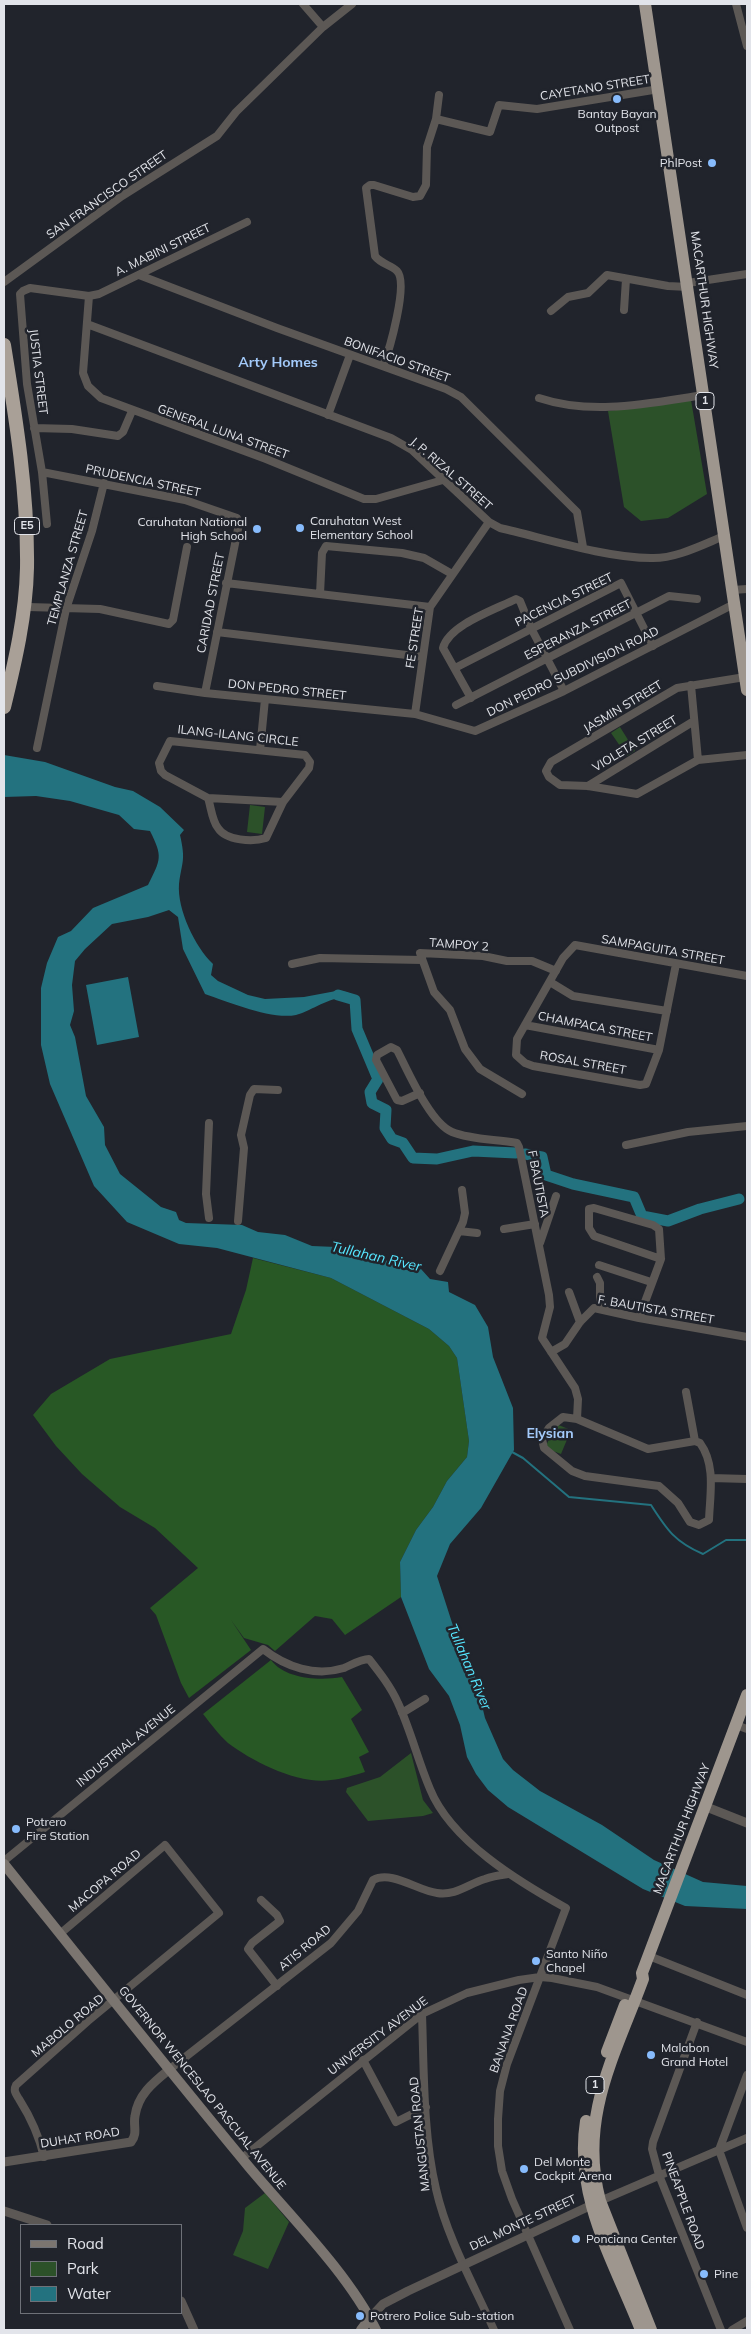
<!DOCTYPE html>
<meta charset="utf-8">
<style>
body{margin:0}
#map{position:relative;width:751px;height:2334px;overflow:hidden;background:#21242c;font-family:Mulish,sans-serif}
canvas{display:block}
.frame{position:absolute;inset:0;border:5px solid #e2e4ea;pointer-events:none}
.legend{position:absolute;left:20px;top:2224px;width:162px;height:90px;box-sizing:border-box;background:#21242c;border:1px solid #6e7178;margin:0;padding:6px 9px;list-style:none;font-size:15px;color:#e2e4ea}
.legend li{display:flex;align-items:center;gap:10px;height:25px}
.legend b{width:25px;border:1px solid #6e7178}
</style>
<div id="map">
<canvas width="751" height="2334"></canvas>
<div class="frame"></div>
<ul class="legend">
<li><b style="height:6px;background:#7b7570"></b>Road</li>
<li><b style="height:14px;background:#2c5129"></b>Park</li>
<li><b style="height:14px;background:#23727f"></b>Water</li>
</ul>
</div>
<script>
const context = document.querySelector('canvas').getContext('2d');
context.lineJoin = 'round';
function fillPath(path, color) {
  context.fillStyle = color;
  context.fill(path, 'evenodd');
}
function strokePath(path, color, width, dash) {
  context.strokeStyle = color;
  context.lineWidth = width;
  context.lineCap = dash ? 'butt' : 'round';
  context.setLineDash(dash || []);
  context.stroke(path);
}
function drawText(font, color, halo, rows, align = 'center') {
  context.font = font + ' Mulish,sans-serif';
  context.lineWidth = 5;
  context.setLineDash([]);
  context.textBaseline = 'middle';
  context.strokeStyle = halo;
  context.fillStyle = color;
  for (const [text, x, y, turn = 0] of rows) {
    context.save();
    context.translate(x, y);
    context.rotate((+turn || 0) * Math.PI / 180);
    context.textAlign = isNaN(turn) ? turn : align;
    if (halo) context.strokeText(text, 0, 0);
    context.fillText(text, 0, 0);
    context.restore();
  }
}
fillPath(new Path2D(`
 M691 400 707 494 668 518 641 521 624 507 608 411Z
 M620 727 635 751 627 756 611 733Z
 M250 805 265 807 262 834 247 832Z
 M556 1424 571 1430 561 1454 545 1448Z
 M411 1753 423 1800 433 1813 423 1816 368 1821 346 1792 347 1788 380 1777Z
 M265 2193 289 2222 268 2269 233 2255 243 2231 245 2208Z`), '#2c5129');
fillPath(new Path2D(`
 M253 1258 331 1278 429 1329 449 1346 457 1358 469 1441 467 1457 447 1481 433 1507 416 1530 400 1562 401 1597 345 1635 332 1619 315 1616 275 1651 268 1645 244 1638 231 1620 251 1650 189 1698 181 1683 156 1615 150 1608 198 1568 155 1528 120 1507 82 1474 56 1446 33 1415 51 1394 110 1359 231 1334 246 1290Z
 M271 1660C285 1679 319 1681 342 1677L362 1710 351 1719 369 1752 359 1757 365 1772C354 1775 343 1779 331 1780 299 1785 253 1762 228 1743 219 1735 211 1724 203 1714Z`), '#285825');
fillPath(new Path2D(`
 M4 755 45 762 115 787 133 791 160 807 184 830 180 835C186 861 182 861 179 884 177 909 195 947 213 964L211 975 218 981 248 995 265 999 304 997 336 991 347 992 354 996 351 1001C336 991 311 1012 296 1015 271 1020 229 1002 205 994L183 949 178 917 169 910 148 917 112 924 85 949 75 961 72 985 74 1011 70 1025 75 1037 86 1096 104 1127 105 1145 120 1174 161 1207 176 1212 179 1220 186 1223 242 1225 258 1232 285 1235 312 1246 336 1247 368 1254 381 1260 392 1261 403 1269 416 1272 421 1269 430 1279 448 1282 449 1292 475 1305 488 1327 493 1357 513 1408 514 1450 481 1508 450 1544 437 1576 455 1632 474 1672 485 1718 503 1759 513 1770 540 1791 602 1825 654 1860 703 1882 747 1886V1909L685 1906 643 1889 508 1807 488 1790 476 1774 467 1757 460 1725 449 1696 429 1669 401 1597 400 1562 416 1530 433 1507 447 1481 467 1457 469 1441 457 1358 449 1346 429 1329 331 1278 217 1248 179 1244 127 1222 94 1186 50 1084 41 1045V988L47 963 58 937 71 931 93 908 148 885C161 859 163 857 150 831L134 829 119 815 70 801 36 796 4 797Z
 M128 977 139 1037 97 1045 86 985Z`), '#23727f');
strokePath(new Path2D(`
 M512 1452 523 1458 569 1497 651 1505C667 1530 675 1542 703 1554L726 1540H747`), '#23727f', 2);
strokePath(new Path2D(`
 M338 995 355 1000 357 1029 378 1079 370 1092 372 1103 386 1110 385 1128 392 1139 403 1143 413 1158 437 1159 473 1151 516 1153
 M525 1154 542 1157 546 1175 573 1184 634 1197 642 1216 668 1221 700 1209 739 1199`), '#23727f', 11);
strokePath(new Path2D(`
 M303 4 323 27
 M736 4 747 46
 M436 119 490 132 499 105 537 109 659 89
 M139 275 277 328 446 389 461 397 577 512 583 547
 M4 282 122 196 217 136 236 112 323 27 352 4
 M688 283 747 274
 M89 296 83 373 88 386 101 398 266 459 364 499H376L443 480
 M624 310 626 279
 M551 311 568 297 588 293 607 275 668 286 688 287
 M87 324 391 438 412 450 489 522 500 528C544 538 606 558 651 558 675 559 702 545 724 536
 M383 366C389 351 409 283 397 271 391 265 381 264 375 256L366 188 370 185H374L413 197 420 196 426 185 427 147 436 119 439 95
 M539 398C593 416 650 403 704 395
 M328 415 350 355
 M34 428 72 429 118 436 123 432 132 411
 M42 472 185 500 237 518 239 524 205 693
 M47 524 42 472 27 384 20 294 23 291 30 288 89 296 99 294 247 222
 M226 583 430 607
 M732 590 747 589
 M320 594 322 553 326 546 402 553 424 558 452 574
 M28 607 100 609 169 624 173 620 187 547
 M217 632 423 657
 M455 668 621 583 653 646
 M745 677 677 688 551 762 546 771 549 777 560 785 588 786 637 794 698 760 747 755
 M691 685 698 760
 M157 686 205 693 415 714 475 731 564 691 734 604
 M471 698 443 648C449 625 494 610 516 599L520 601 531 628 564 691
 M456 705 669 596 697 599
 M415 714 430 607 489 522
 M37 748 66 609 92 531 104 483
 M260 750 265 699
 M588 786 694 721
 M208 798C211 807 212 821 218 828 226 841 253 842 266 838L283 802 309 768 310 762 305 755 170 741 159 763 161 771 165 775 208 798 283 802
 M292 964 320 958 422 960
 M676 964 659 1050 646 1084 640 1085 533 1066 525 1063 516 1055 517 1039 563 958 575 945 747 976
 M550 982 573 996 667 1011
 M525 1025 659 1050
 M420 1093 402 1101 397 1100 376 1060 377 1055 391 1047 397 1050C408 1071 430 1123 452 1132 472 1140 496 1139 517 1143L519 1147 549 1295 550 1307 542 1338 575 1388 578 1399 577 1419
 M522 1094 480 1069 465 1049 450 1010 434 992 420 953 483 956 507 961H532L556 971
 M626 1145 688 1132 747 1126
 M209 1218 206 1194 209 1123
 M238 1221 244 1148 241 1135 250 1095 254 1089 278 1090
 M504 1229 535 1224
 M459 1231 477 1233
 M540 1243 556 1196
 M599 1265 651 1282
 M440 1271 463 1222 465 1213 462 1190
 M597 1277 600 1283V1309
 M569 1292 580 1322
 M639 1318 661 1259 659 1229 653 1225 594 1208 589 1209V1228L594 1236 661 1259
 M551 1352 565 1344 580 1322 594 1308 639 1318 747 1337
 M686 1392 695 1441
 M563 1417 577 1419 648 1449 695 1441 700 1443C716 1465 710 1494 709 1520L699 1525 690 1522 678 1503 659 1486 585 1476 572 1471 544 1448 542 1439 549 1428Z
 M711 1478 747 1479
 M402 1713 425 1699
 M736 1725 747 1729
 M4 1861 263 1649C286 1667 315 1677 344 1668 351 1665 361 1659 369 1659 380 1673 391 1687 398 1703 411 1731 418 1761 430 1789 451 1841 519 1882 566 1908L507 2064 500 2091 498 2119V2146L502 2171 512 2199 570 2330
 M261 1900 277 1915 280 1921 252 1943 248 1949 277 1986
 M649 1956 747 1995
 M422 2014C424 2070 423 2135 436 2189 447 2238 474 2285 494 2330
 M697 2022 653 2142 652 2149 659 2175 721 2330
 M363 2060 396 2122 426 2107
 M170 2069 331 1943 358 1911 373 1880C392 1870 418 1891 437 1893 456 1896 468 1884 485 1879 493 1876 501 1875 508 1874
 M747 2075 719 2150 747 2228
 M44 2157C39 2135 31 2118 19 2099 16 2094 13 2091 16 2085L88 2021 219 1913 165 1845 61 1933
 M242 2158 422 2014 467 1993 519 1980 540 1977 552 1978 597 1987 747 2042
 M600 2201 747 2138
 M732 2330 747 2321`), '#5c5855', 8);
strokePath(new Path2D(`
 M704 1806 747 1823
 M4 2162 131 2142C138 2134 133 2125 135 2116 138 2094 154 2082 170 2069
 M4 2211 47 2225
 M181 2301 194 2330
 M370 2318 383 2304 408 2291 596 2203`), '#5c5855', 9);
strokePath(new Path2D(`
 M4 1864C85 1965 166 2067 249 2167 290 2216 348 2273 376 2330
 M361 2330 370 2318`), '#7b7570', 10);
strokePath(new Path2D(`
 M645 4 747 690
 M607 2052 625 2005
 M586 2121C574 2197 614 2261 641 2330
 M651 2330 600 2201C578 2118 615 2055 643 1979L642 1973 747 1695`), '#9e968e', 12);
strokePath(new Path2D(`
 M4 345C16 419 28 493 27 568 26 615 15 662 4 707`), '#a9a097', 14);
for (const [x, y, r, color] of [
 [617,99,5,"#87bbfc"],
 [712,163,5,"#87bbfc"],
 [300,528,5,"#87bbfc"],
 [257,529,5,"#87bbfc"],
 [16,1829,5,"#87bbfc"],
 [536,1961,5,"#87bbfc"],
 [651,2055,5,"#87bbfc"],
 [524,2169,5,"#87bbfc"],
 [576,2239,5,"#87bbfc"],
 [704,2274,5,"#87bbfc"],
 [360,2316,5,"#87bbfc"]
]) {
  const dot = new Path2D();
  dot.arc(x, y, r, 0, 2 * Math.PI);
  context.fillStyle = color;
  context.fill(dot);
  strokePath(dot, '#21242c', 2);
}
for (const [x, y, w] of [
 [705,401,18],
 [27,526,25],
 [595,2085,18]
]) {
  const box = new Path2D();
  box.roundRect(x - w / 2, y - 8.5, w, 17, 4);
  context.fillStyle = '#21242c';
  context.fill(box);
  strokePath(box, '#e2e4ea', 1);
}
drawText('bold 11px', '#e2e4ea', null, [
 ["1",705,401],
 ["E5",27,526],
 ["1",595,2085]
]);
drawText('12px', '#e2e4ea', '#21242c', [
 ["CAYETANO STREET",595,88,-9],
 ["SAN FRANCISCO STREET",107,195,-35],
 ["A. MABINI STREET",163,250,-26],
 ["MACARTHUR HIGHWAY",704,300,82],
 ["BONIFACIO STREET",397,360,20],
 ["JUSTIA STREET",38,372,83],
 ["GENERAL LUNA STREET",223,432,20],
 ["J. P. RIZAL STREET",451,474,41],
 ["PRUDENCIA STREET",143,481,12],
 ["TEMPLANZA STREET",68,568,-74],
 ["PACENCIA STREET",564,600,-26],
 ["CARIDAD STREET",211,603,-79],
 ["ESPERANZA STREET",578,630,-27],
 ["FE STREET",415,638,-81],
 ["DON PEDRO SUBDIVISION ROAD",573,672,-26],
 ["DON PEDRO STREET",287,690,6],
 ["JASMIN STREET",623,707,-31],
 ["ILANG-ILANG CIRCLE",238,736,6],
 ["VIOLETA STREET",635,744,-31],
 ["TAMPOY 2",459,945,4],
 ["SAMPAGUITA STREET",663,950,10],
 ["CHAMPACA STREET",595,1027,11],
 ["ROSAL STREET",583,1063,10],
 ["F BAUTISTA",538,1184,79],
 ["F. BAUTISTA STREET",656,1310,10],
 ["INDUSTRIAL AVENUE",126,1746,-39],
 ["MACARTHUR HIGHWAY",682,1829,-69],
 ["MACOPA ROAD",105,1881,-40],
 ["ATIS ROAD",305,1948,-40],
 ["MABOLO ROAD",68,2026,-40],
 ["BANANA ROAD",509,2030,-70],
 ["UNIVERSITY AVENUE",378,2036,-37],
 ["GOVERNOR WENCESLAO PASCUAL AVENUE",202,2088,51],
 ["MANGUSTAN ROAD",420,2134,-96],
 ["DUHAT ROAD",80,2138,-9],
 ["PINEAPPLE ROAD",683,2201,70],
 ["DEL MONTE STREET",523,2223,-25]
]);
drawText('12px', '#e2e4ea', '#21242c', [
 ["Bantay Bayan",617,114,"center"],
 ["Outpost",617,128,"center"],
 ["PhlPost",702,163,"right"],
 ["Caruhatan West",310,521],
 ["Elementary School",310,535],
 ["Caruhatan National",247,522,"right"],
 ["High School",247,536,"right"],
 ["Potrero",26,1822],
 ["Fire Station",26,1836],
 ["Santo Niño",546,1954],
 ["Chapel",546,1968],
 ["Malabon",661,2048],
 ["Grand Hotel",661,2062],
 ["Del Monte",534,2162],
 ["Cockpit Arena",534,2176],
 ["Ponciana Center",586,2239],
 ["Pine",714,2274],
 ["Potrero Police Sub-station",370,2316]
], 'left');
drawText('bold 14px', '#a3cafa', '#21242c', [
 ["Arty Homes",278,363],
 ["Elysian",550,1434]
]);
drawText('italic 14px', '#56e6ff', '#21242c', [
 ["Tullahan River",376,1257,13],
 ["Tullahan River",469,1667,67]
]);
</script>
